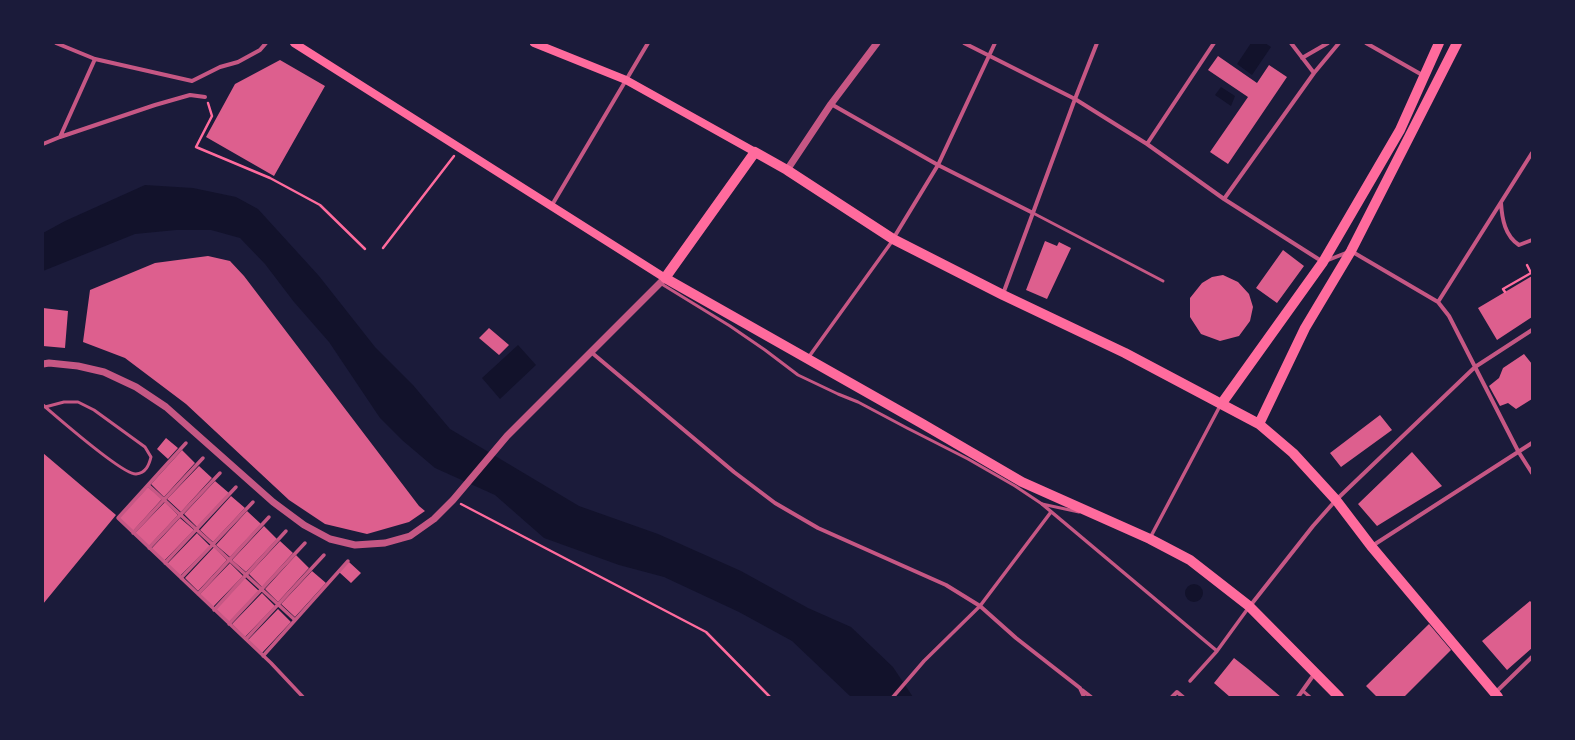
<!DOCTYPE html>
<style>
body{margin:0}
#map{position:relative;width:1575px;height:740px;overflow:hidden;background:#1b1b3a;font-family:Spectral,serif}
canvas{display:block}
.frame{position:absolute;inset:0;border:44px solid #1b1b3a;pointer-events:none}
</style>
<div id="map">
<canvas width="1575" height="740"></canvas>
<div class="frame"></div>
</div>
<script>
const context = document.querySelector('canvas').getContext('2d');
context.lineJoin = 'round';
function fillPath(path, color) {
  context.fillStyle = color;
  context.fill(path, 'evenodd');
}
function strokePath(path, color, width, dash) {
  context.strokeStyle = color;
  context.lineWidth = width;
  context.lineCap = dash ? 'butt' : 'round';
  context.setLineDash(dash || []);
  context.stroke(path);
}
fillPath(new Path2D(`
 M1251 43H1265L1271 47 1252 75 1237 64Z
 M1221 87 1235 96 1231 106 1215 95Z
 M145 185 193 188 236 197 258 209 319 276 375 347 413 385 450 429 579 506 658 534 741 571 808 608 851 627 893 667 913 697H851L792 641 739 612 664 577 619 565 544 538 495 495 435 468 402 440 380 418 329 342 294 302 265 264 240 238 211 230H176L135 234 43 271V233L65 221Z
 M518 345 536 365 500 399 482 378Z
 M1185 593a9 9 0 1 1 18 0a9 9 0 1 1-18 0Z`), '#12122b');
fillPath(new Path2D(`
 M1218 56 1257 83 1269 65 1287 77 1228 164 1210 152 1248 97 1208 70Z
 M280 60 325 86 274 176 206 137 235 84Z
 M1045 241 1057 246 1059 242 1071 248 1047 299 1026 290Z
 M1283 250 1304 266 1277 303 1256 288Z
 M208 256 230 261 244 276 419 506 425 511 409 522 367 534 325 524 289 500 186 404 125 358 83 342 90 290 155 263Z
 M1223 275 1238 282 1249 294 1253 307 1250 321 1239 336 1220 341 1201 334 1190 317V298L1202 283 1212 277Z
 M1532 276V317L1497 340 1478 308Z
 M43 308 68 311 65 348 43 346Z
 M489 328 509 345 499 355 479 338Z
 M1524 354 1532 364V399L1516 409 1508 403 1500 406 1489 386 1499 378 1503 368Z
 M1380 415 1392 430 1341 467 1330 453Z
 M166 438 178 448 168 459 157 449Z
 M182 450 195 463 164 497 151 484Z
 M1412 452 1442 486 1377 526 1358 504Z
 M43 453 116 515 43 604Z
 M199 466 212 478 181 512 167 499Z
 M215 481 229 493 197 527 184 514Z
 M148 487 162 499 133 531 119 518Z
 M231 496 245 508 213 542 200 530Z
 M165 502 178 515 149 546 135 533Z
 M247 511 261 524 230 557 216 545Z
 M180 518 194 530 164 561 151 549Z
 M264 526 277 539 246 572 232 560Z
 M197 533 210 546 180 576 167 564Z
 M280 541 293 553 262 587 249 574Z
 M214 547 227 560 198 591 185 578Z
 M296 555 309 568 278 602 265 589Z
 M349 562 361 573 351 583 339 572Z
 M230 563 243 576 213 607 200 594Z
 M312 571 326 583 295 617 281 604Z
 M245 578 259 591 229 622 216 609Z
 M262 593 275 606 245 637 232 624Z
 M1530 601 1532 603V648L1507 670 1482 641Z
 M278 609 291 622 262 653 248 640Z
 M1429 624 1451 650 1404 697H1377L1366 686Z
 M1234 658 1248 669 1281 697H1230L1214 683Z`), '#dd5f8e');
strokePath(new Path2D(`
 M208 103 212 116 196 147 270 178 320 205 365 249
 M383 248 454 156
 M1505 292 1503 289 1531 273 1527 265
 M461 504 706 632 770 697`), '#ff6b9d', 2.5);
strokePath(new Path2D(`
 M1033 213 1163 281
 M660 283 730 326 765 350 798 375 838 394 858 402 907 428 968 459 1015 486 1042 504 1079 512
 M43 405C57 417 123 475 136 474 146 473 149 465 151 457L145 447 94 410 78 402H64L45 407
 M1303 691 1310 697`), '#c65784', 3);
strokePath(new Path2D(`
 M808 358 893 240
 M186 443 118 518 271 663 303 697
 M148 485 295 620
 M1042 504 1217 651
 M133 533 203 458
 M1150 538 1221 404
 M149 548 220 473
 M165 563 236 487
 M181 578 253 502
 M198 594 269 517
 M214 610 286 531
 M229 624 305 543
 M246 639 324 555
 M263 656 348 561
 M1190 681 1217 651 1249 607
 M893 697 924 661 980 606 1051 512`), '#c65784', 3.5);
strokePath(new Path2D(`
 M56 43 95 59 192 81 220 67 238 62 260 50 266 43
 M964 43 1075 99 1147 144 1224 199 1323 262 1351 251 1438 302 1449 316 1518 451 1532 473
 M1291 43 1314 73
 M1366 43 1424 76
 M1302 58 1328 43
 M831 104 938 165 1033 213
 M60 137 95 59
 M43 144 60 137 155 105 190 95 205 97
 M1147 144 1214 43
 M1224 199 1314 73 1339 43
 M1501 203C1502 219 1505 236 1519 245L1532 240
 M552 205 648 43
 M893 239 938 165 995 43
 M1003 294 1075 99 1097 43
 M1438 302 1532 153
 M591 352 734 472 775 503 818 528 946 585 980 606 1016 638 1080 688 1084 697
 M1372 546 1532 443
 M1250 606 1313 526 1336 500 1475 367 1532 330
 M1082 690 1091 697
 M1495 693 1532 657
 M1172 697 1177 692 1183 697
 M1298 697 1315 673`), '#c65784', 4);
strokePath(new Path2D(`
 M787 170 831 104 877 43
 M43 364 49 363 78 366 104 372 136 387 166 407 273 502 304 525 330 539 355 545 385 543 410 536 434 519 453 500 507 436 665 278`), '#c65784', 7);
strokePath(new Path2D(`
 M294 43 665 278
 M534 43 626 80 755 152`), '#ff6b9d', 8);
strokePath(new Path2D(`
 M1222 403 1323 262 1400 130 1439 43
 M1259 424 1305 328 1351 251 1457 43
 M1339 697 1249 606 1190 560 1150 539 1022 482 921 423 665 278 755 152 787 170 893 239 1003 295 1125 353 1259 424 1293 453 1336 500 1371 546 1498 697`), '#ff6b9d', 10);
</script>
